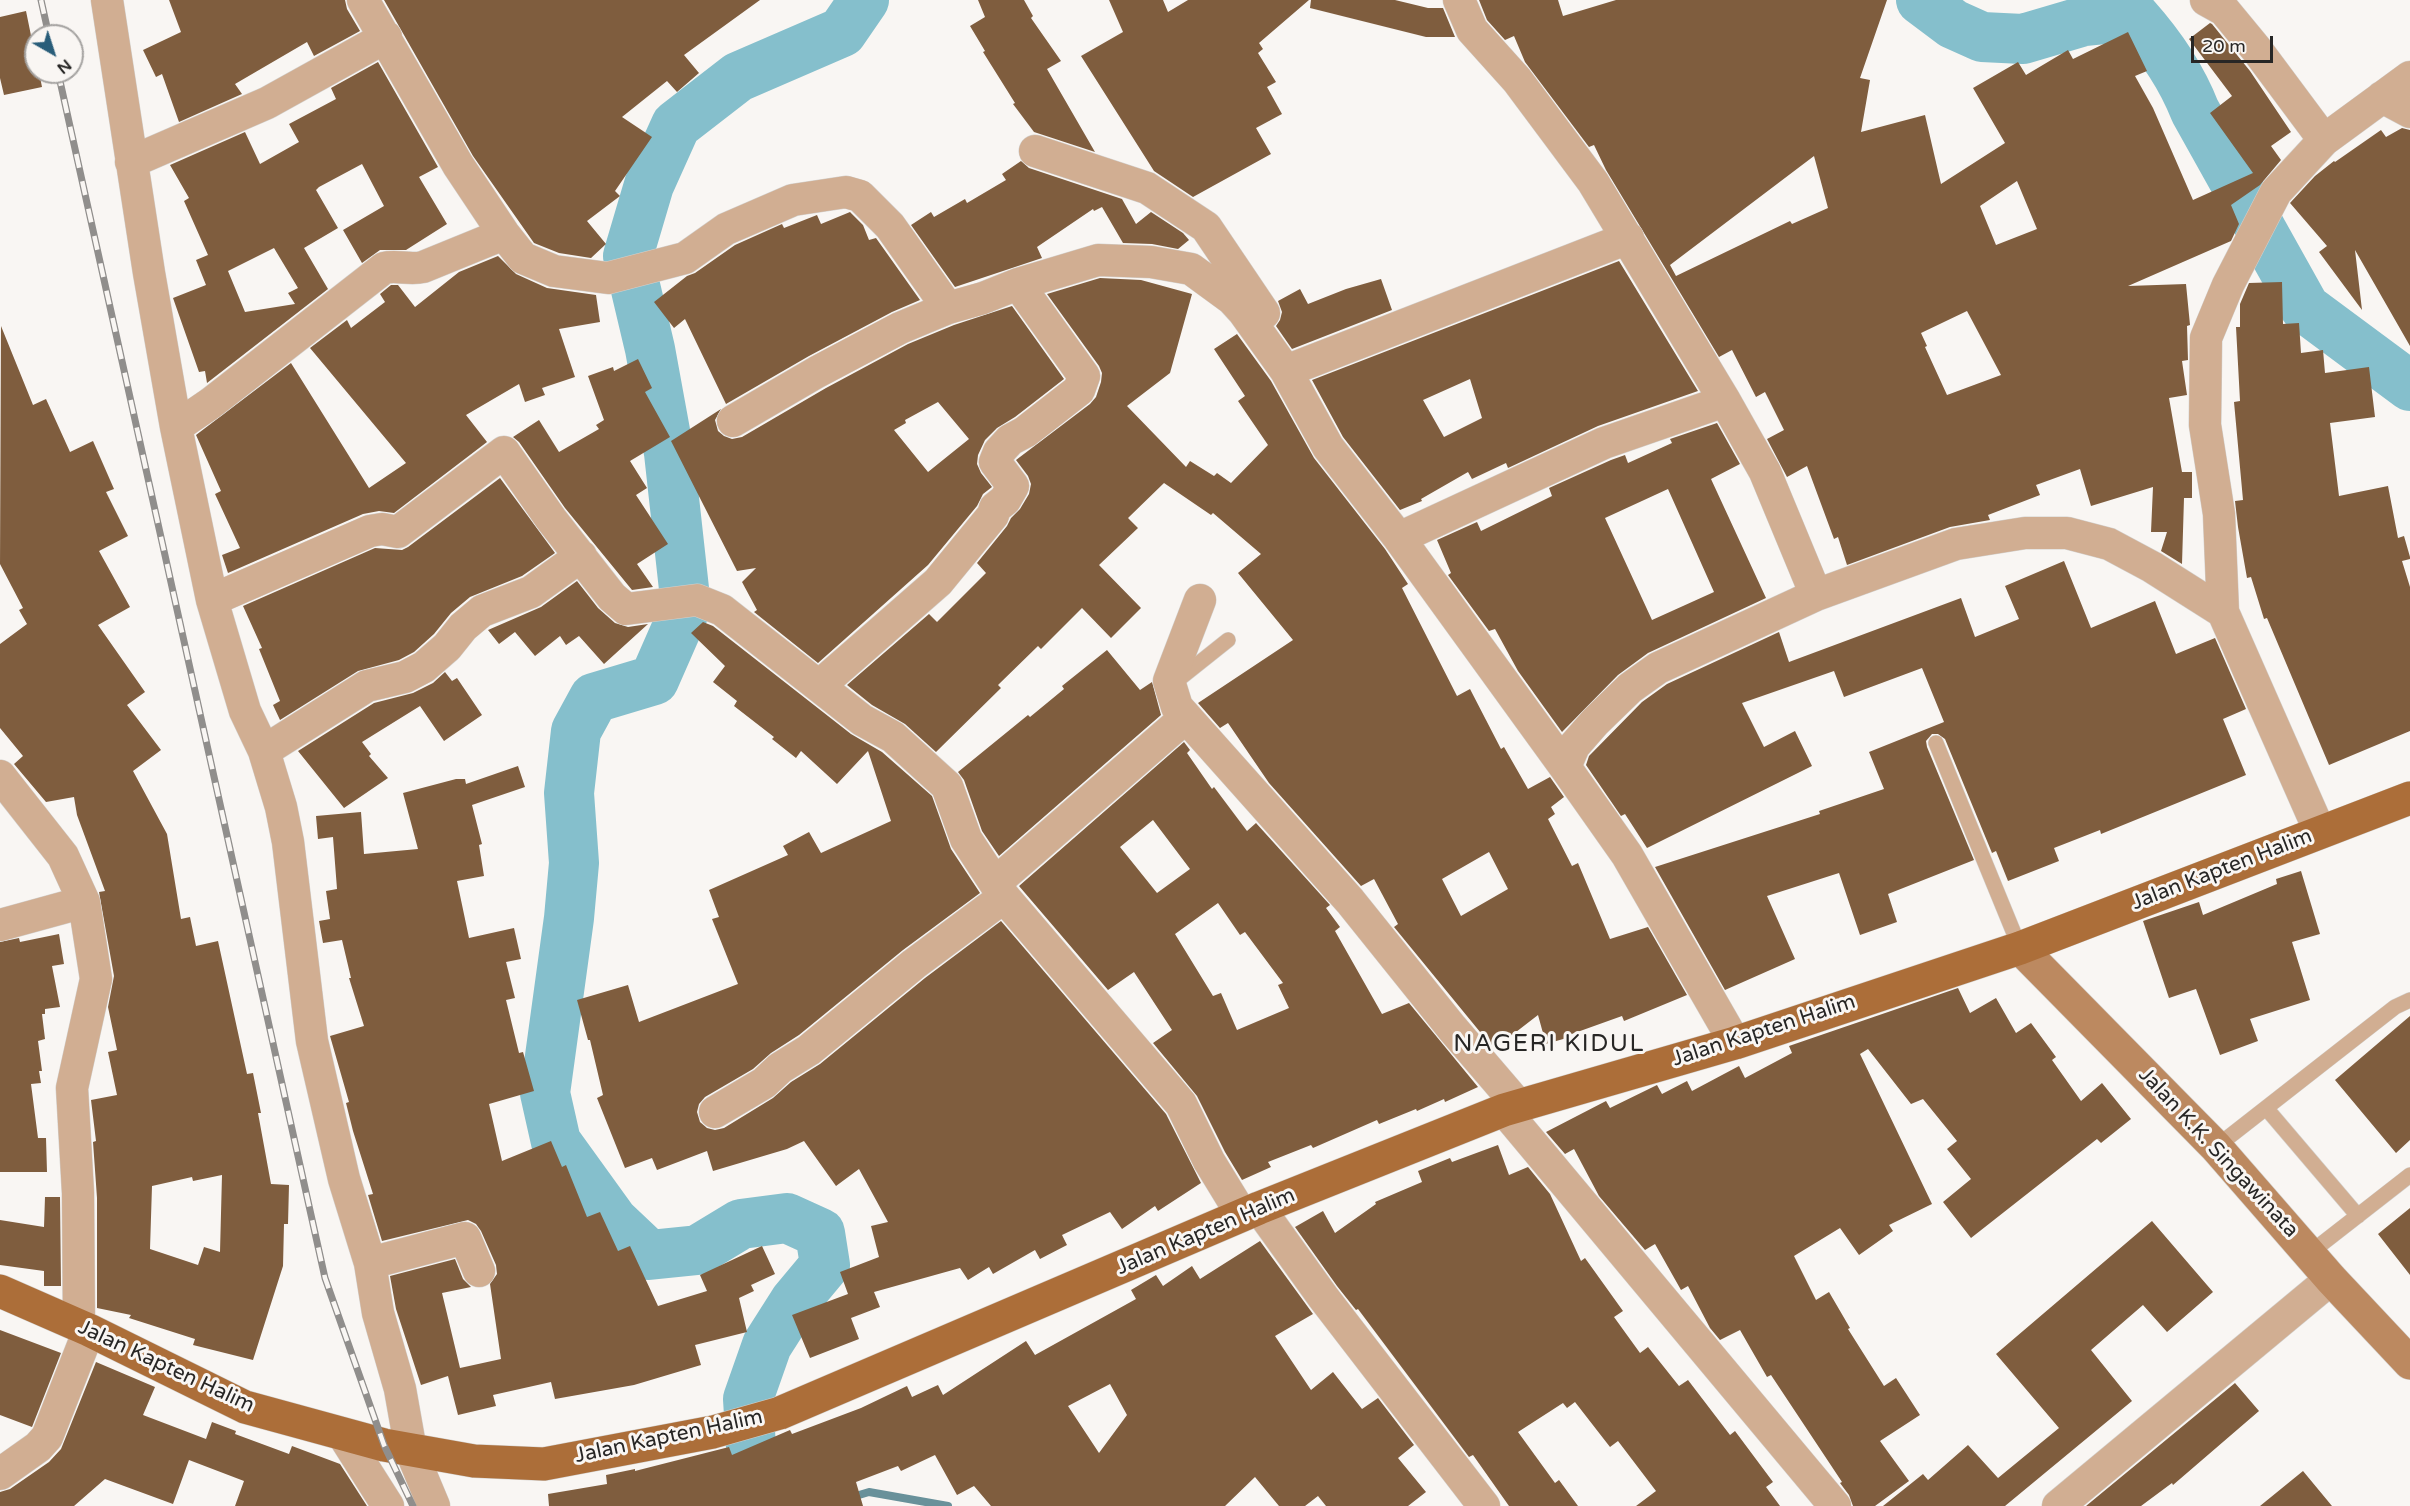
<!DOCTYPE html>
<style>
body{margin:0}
#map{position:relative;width:2410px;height:1506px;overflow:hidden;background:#f9f6f3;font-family:"Varela Round",sans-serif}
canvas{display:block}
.north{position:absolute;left:24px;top:24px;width:60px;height:60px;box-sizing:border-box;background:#f9f6f3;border:2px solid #a5a3a1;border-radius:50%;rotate:141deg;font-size:16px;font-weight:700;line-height:24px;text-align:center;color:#272625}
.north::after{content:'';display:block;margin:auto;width:21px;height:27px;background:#295d79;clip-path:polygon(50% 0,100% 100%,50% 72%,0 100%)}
.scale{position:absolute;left:2191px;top:36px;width:82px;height:27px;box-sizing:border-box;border:3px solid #272625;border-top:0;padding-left:8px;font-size:18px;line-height:21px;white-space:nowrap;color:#272625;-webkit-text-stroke:4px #f9f6f3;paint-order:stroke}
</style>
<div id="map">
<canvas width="2410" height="1506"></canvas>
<div class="north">N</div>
<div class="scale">20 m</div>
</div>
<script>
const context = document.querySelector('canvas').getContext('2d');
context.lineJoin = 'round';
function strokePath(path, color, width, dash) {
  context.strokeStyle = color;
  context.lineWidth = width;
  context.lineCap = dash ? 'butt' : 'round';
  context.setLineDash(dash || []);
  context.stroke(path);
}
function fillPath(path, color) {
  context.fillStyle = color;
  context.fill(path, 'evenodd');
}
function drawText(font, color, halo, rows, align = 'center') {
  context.font = font + ' "Varela Round",sans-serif';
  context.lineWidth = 6;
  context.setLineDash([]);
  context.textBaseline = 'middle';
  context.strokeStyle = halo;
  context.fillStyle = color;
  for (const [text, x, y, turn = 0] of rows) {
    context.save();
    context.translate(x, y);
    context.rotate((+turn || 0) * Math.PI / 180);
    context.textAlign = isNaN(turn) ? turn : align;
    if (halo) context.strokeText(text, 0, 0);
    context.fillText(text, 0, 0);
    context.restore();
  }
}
strokePath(new Path2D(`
 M849 1498 869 1492 948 1506`), '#69919a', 8);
strokePath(new Path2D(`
 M1921 0 1953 24 1982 37 2023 39 2084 21 2134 16C2160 45 2181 75 2195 111L2305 308 2410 386
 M767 1506 753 1479 748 1399 767 1345 795 1301 825 1265 820 1233 787 1218 741 1224 698 1250 649 1255 613 1221 556 1142 545 1093 569 918 574 863 569 793 576 731 594 698 654 680 686 607 669 453 650 349 628 256 649 185 676 125 738 77 842 32 864 0`), '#85bfcc', 50);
fillPath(new Path2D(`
 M169 0H345L347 9 360 31 314 56 307 42 235 84 242 94 179 122 162 74 156 77 143 50 181 32Z
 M384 0H760L684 55 699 73 677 92 667 81 622 117 652 137 615 191 620 196 587 221 606 244 591 258 559 253 534 243 473 156Z
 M978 0H1024L1033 16 1031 18 1061 61 1047 69 1095 152 1034 132 1013 104 1015 103 983 52 985 51 970 26 985 17Z
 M1109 0H1163L1168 12 1188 0H1309L1259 43 1263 49 1258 53 1276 82 1267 87 1282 114 1256 128 1271 154 1193 197 1154 171 1081 56 1123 32Z
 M1311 0H1395L1428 8H1443L1455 37H1426L1310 8Z
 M1479 0H1558L1563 16 1616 0H1887L1860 78 1870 80 1861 132 1925 115 1941 184 2005 143 1973 88 2018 62 2026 75 2068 50 2073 59 2128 32 2147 71 2135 76 2153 108 2193 200 2253 173 2210 113 2232 96 2189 39 2210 23 2212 24 2250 71 2291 132 2271 146 2281 160 2260 185 2231 205 2239 224 2231 241 2128 286 2186 284 2190 325 2187 326 2188 360 2182 361 2187 395 2169 398 2182 472H2192V498H2184L2182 564 2161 551 2167 532H2151L2153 487 2091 506 2080 469 2036 485 2040 495 1988 515 1990 520 1950 527 1847 565 1838 537 1834 539 1807 466 1787 477 1767 439 1784 430 1765 392 1756 397 1732 350 1719 357 1606 170 1594 145 1589 147 1525 62 1514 36 1505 40 1487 20ZM1814 156 1828 208 1792 224 1790 221 1676 276 1670 265ZM2017 181 2037 229 1996 245 1980 206ZM1967 311 2001 375 1947 395 1925 347 1927 346 1921 333Z
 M26 11 36 60V72H39L42 87 4 95 0 78V17Z
 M378 62 438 167 419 177 447 224 406 250H380L362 263 343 230 384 206 362 164 319 187 316 190 338 228 304 248 328 289 207 383 205 371 199 372 173 298 206 285 196 260 208 255 184 201 189 198 170 165 245 132 260 164 299 142 289 124 336 99 331 88ZM274 248 298 288 288 293 295 304 245 312 228 271Z
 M2402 128 2410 130V346L2355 250 2362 310 2319 252 2327 246 2290 203 2315 176 2334 161 2335 162 2381 130 2386 137Z
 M1021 161 1029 168 1122 199 1136 224 1151 212 1183 233 1189 240 1178 249 1152 244 1123 243 1102 207 1094 211 1093 209 1037 247 1042 258 955 287 911 225 931 212 934 217 965 199 967 203 1006 180 1002 174Z
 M850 212 863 225 869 240 876 238 920 300 892 312 809 356 726 404 685 319 674 328 654 302 687 276 695 273 735 245 782 224 784 228 817 215 821 224Z
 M498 256 516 274 547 288 596 295 600 322 559 329 575 377 542 388 545 395 525 402 519 384 466 415 487 442 394 513 379 511 363 514 228 573 222 555 240 548 215 494 221 491 196 435 291 363 369 488 406 463 310 348 347 320 351 328 385 302 380 294 391 285H398L415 307 459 272Z
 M1619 261 1698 391 1598 426 1508 468 1506 463 1472 479 1468 472 1421 499 1422 501 1400 510 1343 437 1312 380ZM1470 379 1482 418 1444 437 1423 400Z
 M1100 278 1141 280 1192 294 1170 373 1127 406 1186 467 1190 461 1214 476 1217 473 1231 483 1268 445 1238 401 1245 396 1214 349 1237 334 1271 381 1314 458 1385 549 1408 584 1402 588 1457 696 1470 689 1501 749 1504 747 1528 789 1550 777 1564 797 1551 807 1555 814 1548 819 1572 866 1578 863 1610 939 1648 927 1687 995 1624 1021 1622 1016 1569 1035 1570 1037 1546 1044 1538 1015 1494 1049 1394 927 1398 924 1374 879 1361 886 1269 783 1228 723 1220 728 1198 703 1293 640 1238 573 1261 554 1213 513 1211 515 1164 483 1128 518 1138 528 1099 565 1141 608 1111 638 1082 608 1041 649 1038 646 998 685 1001 688 936 752 905 724 872 705 847 685 929 614 937 622 986 573 977 563 1007 526 1011 518 1020 509 1029 494 1031 484 1028 476 1016 460 1090 404 1096 397 1101 382 1102 373 1099 366 1047 294ZM1489 852 1508 889 1461 916 1442 879Z
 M1381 279 1392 310 1292 349 1276 326 1280 320 1282 312 1278 301 1300 289 1308 304 1346 289Z
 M2282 282 2283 324 2299 323 2301 353 2323 350 2325 373 2369 367 2375 417 2330 423 2339 496 2388 486 2398 538 2404 536 2410 557V559L2402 561 2410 587V731L2329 765 2267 618 2264 619 2251 577 2247 578 2238 527 2235 501 2243 500 2234 402 2240 401 2236 327H2240V304L2249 283Z
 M1012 306 1064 379 1015 417 997 428 985 440 978 455 977 464 981 473 992 487 983 494 977 506 928 565 818 663 754 612 757 610 742 582 756 568 737 571 671 441 721 409 715 420 718 431 724 436 732 439 742 437 826 388 908 344 954 325ZM938 402 969 439 928 472 894 430 906 423 905 420Z
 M1 326 33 405 46 399 70 452 93 441 114 489 106 492 128 536 99 551 130 607 98 625 145 692 127 705 161 750 133 771 167 834 181 919 190 917 196 946 218 941 247 1074 253 1073 261 1113H258L271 1184 289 1185 288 1224H284L283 1266 253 1360 193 1345 195 1339 129 1318 131 1315 97 1308V1198L93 1142 96 1141 91 1100 117 1095 108 1052 117 1050 108 1007 114 976 99 892 105 891 77 815 74 797 46 802 14 764 23 756 0 728V644L27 624 19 610 23 608 0 564ZM222 1175 220 1252 204 1247 198 1265 150 1249 152 1186 192 1177 193 1181Z
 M638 359 652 388 645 392 670 437 630 461 647 488 636 495 668 544 637 564 653 587 632 590 565 508 519 442 513 437 539 420 559 452 599 429 596 425 604 420 588 376 613 367 614 371Z
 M1717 423 1740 464 1711 479 1766 598 1648 653 1618 675 1562 732 1518 671 1495 629 1489 631 1448 575 1451 573 1437 540 1477 522 1481 531 1552 496 1549 488 1611 460 1625 455 1628 463 1672 443 1670 439ZM1668 489 1714 592 1652 620 1605 518Z
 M500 478 555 553 522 576 470 597 451 613 434 634 414 652 399 660 358 671 280 720 273 705 280 701 259 649 262 648 243 606 375 548 402 550 408 547Z
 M2064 561 2091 628 2155 601 2176 654 2215 638 2246 709 2223 719 2246 775 2101 834 2100 830 2054 848 2059 861 2008 881 1996 851 1992 853 1945 739 1938 734H1932L1926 741 1927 747 1974 860 1888 894 1897 922 1860 935 1839 873 1767 896 1795 959 1725 990 1655 867 1820 814 1819 811 1884 789 1869 752 1944 722 1922 668 1844 697 1834 671 1742 703 1764 747 1795 731 1812 766 1647 848 1625 814 1621 816 1586 765 1589 756 1642 702 1667 684 1779 632 1789 662 1961 598 1975 637 2019 619 2005 586Z
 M577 581 598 608 615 623 628 627 648 624 604 664 579 636 566 645 560 636 535 656 515 632 499 644 488 630 541 607Z
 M703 622 713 626 851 734 882 752 932 796 951 849 980 893 903 950 799 1035 771 1053 753 1069 705 1097 699 1104 697 1112 700 1122 707 1128 715 1130 724 1128 773 1098 791 1082 820 1064 925 978 1001 921 1166 1114 1201 1183 1158 1211 1155 1206 1122 1229 1110 1212 1062 1235 1067 1245 1040 1259 1035 1250 993 1274 989 1267 968 1280 960 1268 874 1292 880 1307 851 1318 859 1339 810 1358 792 1315 848 1294 840 1272 879 1257 871 1226 888 1222 859 1169 836 1186 804 1141 787 1149 713 1171 707 1151 657 1170 652 1158 625 1168 597 1098 603 1095 590 1040H588L577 1000 628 985 639 1022 738 984 712 919 719 917 709 890 788 855 783 846 809 832 821 853 891 821 868 751 837 784 801 751 796 758 772 739 774 737 734 706 737 701 713 682 725 666 691 633Z
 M1107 650 1140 690 1152 682 1161 715 999 856 982 831 964 780 958 772 1028 715 1030 717 1064 689 1062 686Z
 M445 672 452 681 457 678 482 715 444 741 420 706 362 742 371 754 369 756 388 778 344 808 298 751 374 703 413 693 433 683Z
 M1184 742 1190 750 1187 753 1212 789 1214 787 1247 831 1256 823 1330 905 1326 908 1340 927 1335 931 1382 1014 1409 1003 1478 1087 1445 1102 1444 1099 1417 1111 1416 1109 1379 1124 1377 1120 1313 1148 1311 1145 1268 1162 1271 1167 1242 1180 1225 1152 1197 1096 1153 1043 1172 1030 1134 972 1108 990 1019 886ZM1153 820 1190 869 1157 893 1120 847ZM1218 903 1240 935 1245 932 1283 983 1278 985 1289 1008 1237 1030 1221 993 1213 996 1175 934Z
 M518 766 525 787 472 805 482 844 479 845 484 876 457 881 469 938 514 928 521 959 506 962 515 998 506 1000 519 1053 523 1052 534 1091 489 1104 502 1161 551 1141 562 1167 566 1165 587 1217 600 1212 618 1251 630 1246 658 1306 707 1291 700 1275 762 1246 775 1274 751 1285 754 1291 739 1298 747 1332 695 1345 701 1365 634 1385 555 1399 551 1382 493 1395 496 1406 458 1415 448 1376 421 1385 396 1309 390 1276 455 1259 463 1279 471 1287 442 1293 460 1368 501 1359 490 1284 497 1274 496 1265 481 1231 476 1224 468 1220 382 1241 368 1195 373 1194 353 1131 346 1103 349 1102 330 1036 364 1026 349 978H351L342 940 323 943 319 921 330 919 326 891 337 889 333 837 318 839 316 816 361 812 364 854 418 849 403 793 456 779H465L466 784Z
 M2301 871 2320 934 2292 942 2310 1000 2250 1019 2258 1041 2220 1055 2196 989 2169 998 2143 921 2199 902 2203 915 2277 884 2276 879Z
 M59 934 64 964 52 966 60 1007 45 1009V1014H42L45 1039 38 1041 42 1071H39L41 1083 31 1084 38 1138H46L47 1172H0V942L19 938 20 942Z
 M1958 988 1970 1013 1996 998 2016 1033 2031 1023 2056 1057 2052 1060 2081 1101 2102 1083 2131 1119 2101 1143 2097 1139 1971 1238 1943 1202 1971 1179 1947 1149 1957 1141 1923 1099 1911 1104 1868 1049 1860 1054 1932 1204 1889 1225 1893 1231 1859 1255 1840 1228 1794 1256 1816 1300 1829 1292 1850 1328 1848 1329 1884 1386 1896 1378 1920 1415 1880 1441 1909 1481 1875 1506H1853L1849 1495 1840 1483 1842 1482 1771 1375 1767 1377 1740 1330 1720 1340 1710 1328 1688 1286 1681 1290 1655 1244 1645 1250 1599 1196 1574 1149 1565 1154 1546 1132 1606 1101 1610 1108 1657 1085 1662 1094 1687 1081 1692 1091 1739 1066 1745 1078 1792 1053 1789 1046Z
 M2410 1016V1140L2396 1153 2335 1080Z
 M1498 1145 1509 1175 1528 1167 1550 1194 1581 1261 1585 1258 1623 1311 1614 1317 1640 1353 1648 1347 1679 1386 1688 1380 1730 1435 1735 1431 1773 1482 1766 1487 1780 1506H1636L1656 1491 1618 1441 1610 1447 1575 1402 1567 1408 1563 1403 1518 1432 1555 1483 1559 1480 1578 1506H1509L1473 1455 1469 1457 1358 1309 1356 1310 1337 1286 1295 1227 1323 1211 1335 1233 1376 1204 1375 1202 1422 1182 1418 1171 1450 1158 1452 1162Z
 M45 1197H60L61 1286H44V1271L0 1265V1220L44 1227Z
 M2410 1208V1275L2378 1234Z
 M2152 1221 2213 1292 2167 1332 2143 1305 2091 1350 2132 1401 2005 1506H1883L1923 1474 1928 1480 1968 1445 1998 1478 2059 1428 1996 1354Z
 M1260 1241 1313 1314 1275 1336 1311 1390 1333 1372 1362 1409 1378 1398 1414 1445 1398 1458 1426 1492 1408 1506H1326L1318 1496 1305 1506H1279L1255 1477 1225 1506H991L974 1486 957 1495 935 1455 901 1471 898 1466 856 1482 863 1506H549L548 1494 607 1484 606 1475 635 1469V1471L729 1447 732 1455 790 1430 792 1434 861 1408 907 1386 912 1397 938 1385 943 1395 1026 1341 1035 1355 1136 1299 1131 1290 1156 1275 1163 1286 1192 1266 1200 1279ZM1110 1384 1127 1415 1099 1453 1068 1406Z
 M0 1330 61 1353 32 1427 0 1415Z
 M96 1362 155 1387 143 1415 206 1439 212 1422 236 1431 235 1434 289 1454 292 1446 340 1464 367 1506H235L244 1481 189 1460 173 1504 105 1479 74 1506H0V1492L10 1489 49 1462 61 1449Z
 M2235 1383 2259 1411 2173 1485 2172 1483 2141 1506H2086Z
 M2303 1471 2332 1506H2260Z`), '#7f5d3e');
const lane = new Path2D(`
 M1174 683 1228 640
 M1936 743 2020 948
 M2266 1108 2358 1216
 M2216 1147 2395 1007 2410 1000
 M2310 1253 2410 1175`);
const street = new Path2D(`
 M107 0 149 273 176 427 212 600 245 711 264 751 281 807 288 842 312 1041 344 1179 370 1263 378 1313 400 1389 411 1451 434 1506
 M363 0 458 165 504 234 523 258 554 271 608 278 685 258 726 229 793 200 846 192 860 196 890 226 948 308
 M1459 0 1472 30 1517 80 1593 182 1725 401
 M2206 0 2224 10 2257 50 2324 140
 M2382 97 2410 112
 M1035 151 1147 188 1206 227 1264 313
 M131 162 267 103 386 37
 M1286 371 1628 238
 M733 421 817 372 900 328 948 308 983 298 1018 284 1098 260 1151 262 1191 269 1232 299 1243 311 1286 371 1328 447 1399 538 1565 767
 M176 427 211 403 384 268C396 265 410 270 423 267L504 234
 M1399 538 1604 443 1725 401 1765 472 1816 595
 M212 600 370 531 382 529 398 532 504 452 551 519 612 597 626 609 697 600 722 610 862 720 893 737 947 786 966 839 1004 897 1181 1104 1209 1161 1242 1215
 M1200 600 1169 681 1177 707 1350 901 1452 1028 1518 1105
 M819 686 938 582 993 515 995 508 1005 500 1013 486 995 462 999 452 1010 440 1025 432 1079 390 1084 376 1018 284
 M264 751 367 686 405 677 424 667 447 647 463 627 482 611 531 592 581 556
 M0 776 63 856 84 902 96 979 72 1088 78 1193 79 1326
 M2320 832 2223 612 2219 514 2205 425 2206 338 2228 285 2276 192 2324 140 2410 77
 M995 883 1185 718
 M0 925 84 902
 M1735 1043 1627 855 1565 767 1574 746 1595 722 1630 688 1658 668 1816 595 1956 544 2025 533H2067L2109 544 2152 567 2223 612
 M1504 1110 1835 1506
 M715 1112 764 1083 780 1068 809 1050 914 964 1004 897
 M1259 1208 1323 1297 1484 1506
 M370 1263 465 1238 479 1271
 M343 1435 388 1506
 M0 1474 38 1447 47 1437 89 1330
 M2058 1506 2331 1279`);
const secondary = new Path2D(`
 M2020 948 2216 1147 2331 1279 2410 1363`);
const primary = new Path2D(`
 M0 1291 89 1330 245 1407 384 1445 474 1461 544 1464 713 1432 780 1413 1259 1208 1504 1110 1735 1043 2020 948 2410 798`);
strokePath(lane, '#d3d1ce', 16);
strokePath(street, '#d3d1ce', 33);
strokePath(secondary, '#d3d1ce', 34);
strokePath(primary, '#d3d1ce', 34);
strokePath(lane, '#d1ae92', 15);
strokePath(street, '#d1ae92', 32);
strokePath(secondary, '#bc8960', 33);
strokePath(primary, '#ac6e39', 33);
const rail = new Path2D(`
 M41 0 49 36
 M58 72 325 1278 384 1445 413 1506`);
strokePath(rail, '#908e8c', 7);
strokePath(rail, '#f9f6f3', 4.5, [14]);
drawText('21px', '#272625', '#f9f6f3', [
 ["Jalan Kapten Halim",2222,870,-21],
 ["Jalan Kapten Halim",1764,1031,-18],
 ["Jalan K.K. Singawinata",2218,1153,47],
 ["Jalan Kapten Halim",1206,1232,-23],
 ["Jalan Kapten Halim",166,1367,25],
 ["Jalan Kapten Halim",669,1437,-12]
]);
context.letterSpacing = '1.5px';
drawText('24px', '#272625', '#f9f6f3', [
 ["NAGERI KIDUL",1549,1045]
]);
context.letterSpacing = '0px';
</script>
